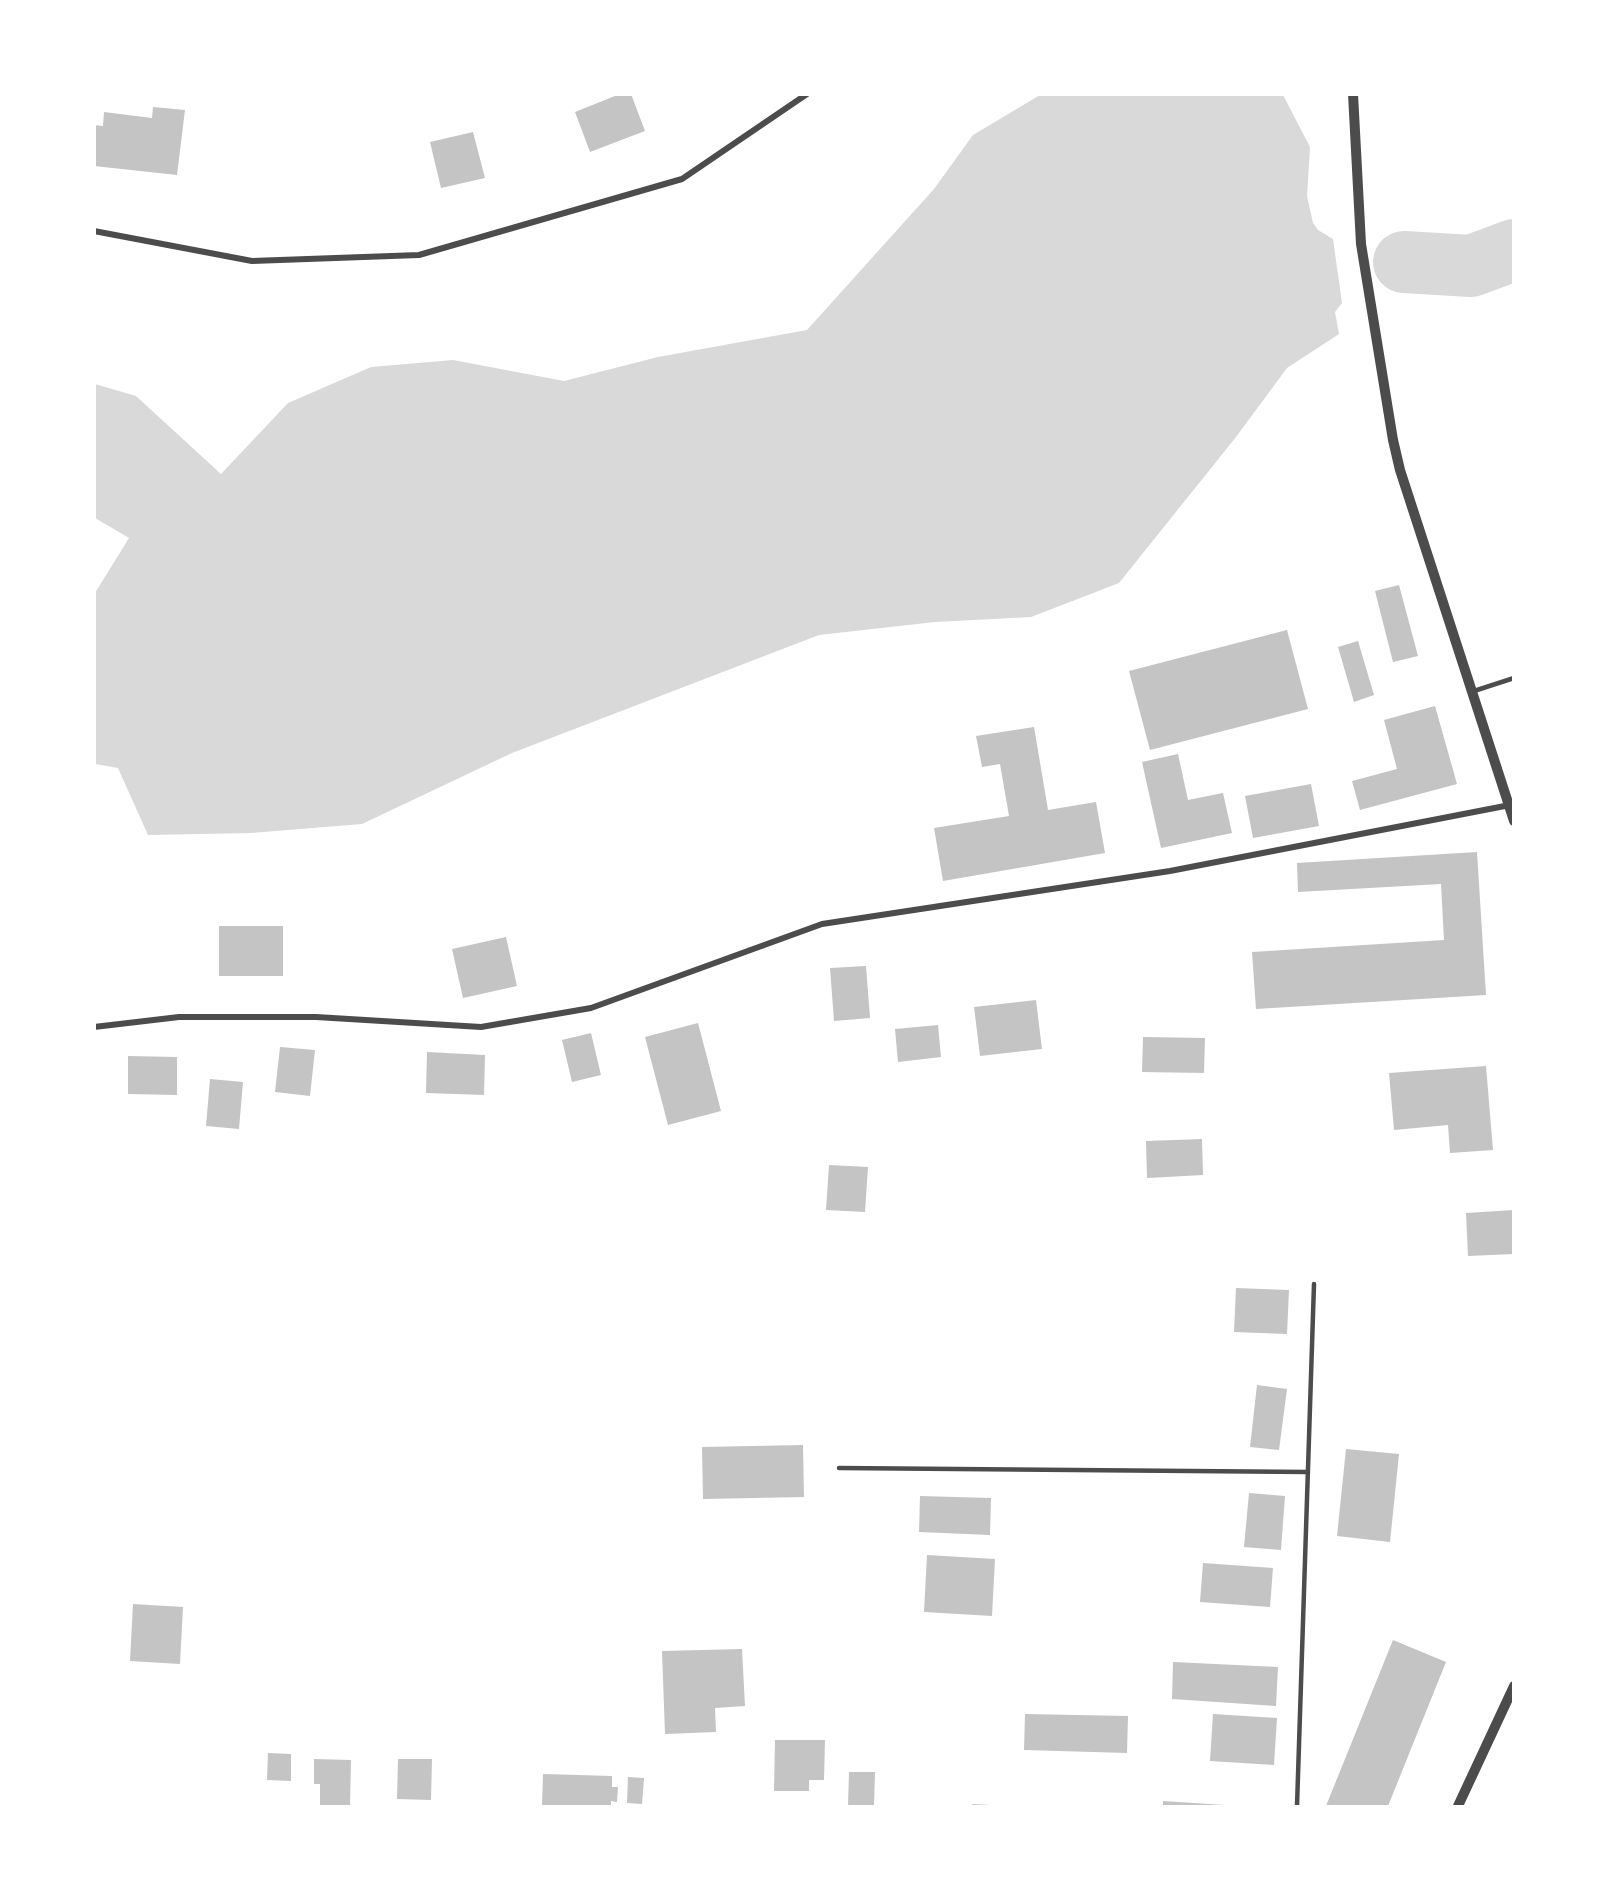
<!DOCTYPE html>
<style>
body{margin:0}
#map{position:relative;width:1608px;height:1901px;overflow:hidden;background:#fff;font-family:Lato,sans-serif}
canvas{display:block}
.frame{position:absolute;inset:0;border:96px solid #fff;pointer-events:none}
</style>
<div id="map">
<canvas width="1608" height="1901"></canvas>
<div class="frame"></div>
</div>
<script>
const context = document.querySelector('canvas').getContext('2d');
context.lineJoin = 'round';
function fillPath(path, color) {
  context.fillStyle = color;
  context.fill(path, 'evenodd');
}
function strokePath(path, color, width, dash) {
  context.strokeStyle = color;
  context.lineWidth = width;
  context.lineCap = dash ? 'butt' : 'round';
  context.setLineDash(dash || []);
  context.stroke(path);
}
fillPath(new Path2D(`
 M1040 95H1283L1310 147 1307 196 1313 223 1318 230 1333 239 1342 303 1335 312 1339 334 1287 368 1236 437 1119 583 1031 617 935 622 819 635 512 753 362 824 251 833 148 835 118 768 95 764V593L129 538 95 518V384L136 396 221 474 288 403 371 367 453 360 564 381 658 357 807 330 934 189 973 135Z`), '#d9d9d9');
strokePath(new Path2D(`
 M1404 262 1471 266 1514 250`), '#d9d9d9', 62);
fillPath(new Path2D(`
 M620 94H631L645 131 590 152 575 112Z
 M153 107 185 110 177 175 94 166V125L103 126 104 112 152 118Z
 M473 132 485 178 441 188 430 142Z
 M1399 585 1418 656 1393 662 1375 591Z
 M1287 630 1308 709 1150 750 1129 671Z
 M1358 641 1374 695 1354 702 1338 647Z
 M1435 706 1457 784 1360 810 1352 781 1397 769 1384 720Z
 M1034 727 1048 810 1096 802 1105 853 943 881 934 828 1009 816 1000 764 982 767 976 736Z
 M1178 754 1188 800 1223 793 1232 833 1161 848 1142 762Z
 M1311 784 1319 826 1253 838 1245 796Z
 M1477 852 1486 995 1256 1009 1252 952 1444 940 1441 884 1298 892 1297 863Z
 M219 926H283V976H219Z
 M506 937 517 986 463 998 452 949Z
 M866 966 870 1018 834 1021 830 968Z
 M1036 1000 1042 1049 980 1056 974 1007Z
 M698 1023 721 1111 668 1125 645 1037Z
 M938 1025 941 1057 898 1062 895 1029Z
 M591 1033 601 1075 572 1082 562 1040Z
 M1143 1037 1205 1038 1204 1073 1142 1072Z
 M280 1047 315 1050 310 1096 275 1092Z
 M427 1052 485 1055 484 1095 426 1093Z
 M128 1056 177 1057V1095L128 1094Z
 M1486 1066 1493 1150 1450 1153 1448 1125 1394 1130 1389 1073Z
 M210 1079 243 1082 239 1129 206 1126Z
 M1202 1139 1203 1175 1147 1178 1146 1141Z
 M829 1165 868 1167 865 1212 826 1210Z
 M1514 1210V1254L1468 1256 1466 1213Z
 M1236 1288 1289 1290 1287 1334 1234 1332Z
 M1257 1385 1287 1389 1279 1450 1250 1447Z
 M803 1445 804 1497 703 1499 702 1447Z
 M1346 1449 1399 1454 1390 1542 1337 1536Z
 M1249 1493 1285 1496 1281 1550 1244 1547Z
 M920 1496 991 1498 990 1535 919 1532Z
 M927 1555 995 1559 992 1616 924 1612Z
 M1203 1563 1273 1568 1270 1607 1200 1602Z
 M133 1604 183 1607 180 1664 130 1661Z
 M1393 1640 1446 1662 1388 1806H1326Z
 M742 1649 745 1706 715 1708 716 1732 665 1734 662 1651Z
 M1173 1662 1278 1667 1276 1706 1172 1699Z
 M1025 1714 1128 1716 1127 1753 1024 1750Z
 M1213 1714 1277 1718 1274 1765 1210 1761Z
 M775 1740H825L824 1780H809V1791H774Z
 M268 1753 291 1754V1781L267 1780Z
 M314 1759 351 1760 350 1806 320 1805V1784H314Z
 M398 1759H432L431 1800 397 1799Z
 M849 1772H875L874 1805H848Z
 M543 1774 612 1776V1787H618L617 1802 611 1801V1806H542Z
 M628 1777 644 1778 642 1804 627 1803Z
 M1163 1801 1225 1805 1224 1806H1163Z
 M972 1804 990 1805V1806H972Z`), '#c4c4c4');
strokePath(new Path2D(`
 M1474 691 1514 678
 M839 1468 1308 1472
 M1297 1806 1314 1284`), '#4c4c4c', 4.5);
strokePath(new Path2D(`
 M94 231 252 261 419 255 682 179 807 94
 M94 1027 179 1017H316L481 1027 591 1008 822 924 1170 871 1510 805`), '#4c4c4c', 6);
strokePath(new Path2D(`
 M1353 94 1361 244 1393 440 1400 470 1514 821
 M1458 1806 1514 1686`), '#4c4c4c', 10);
</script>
